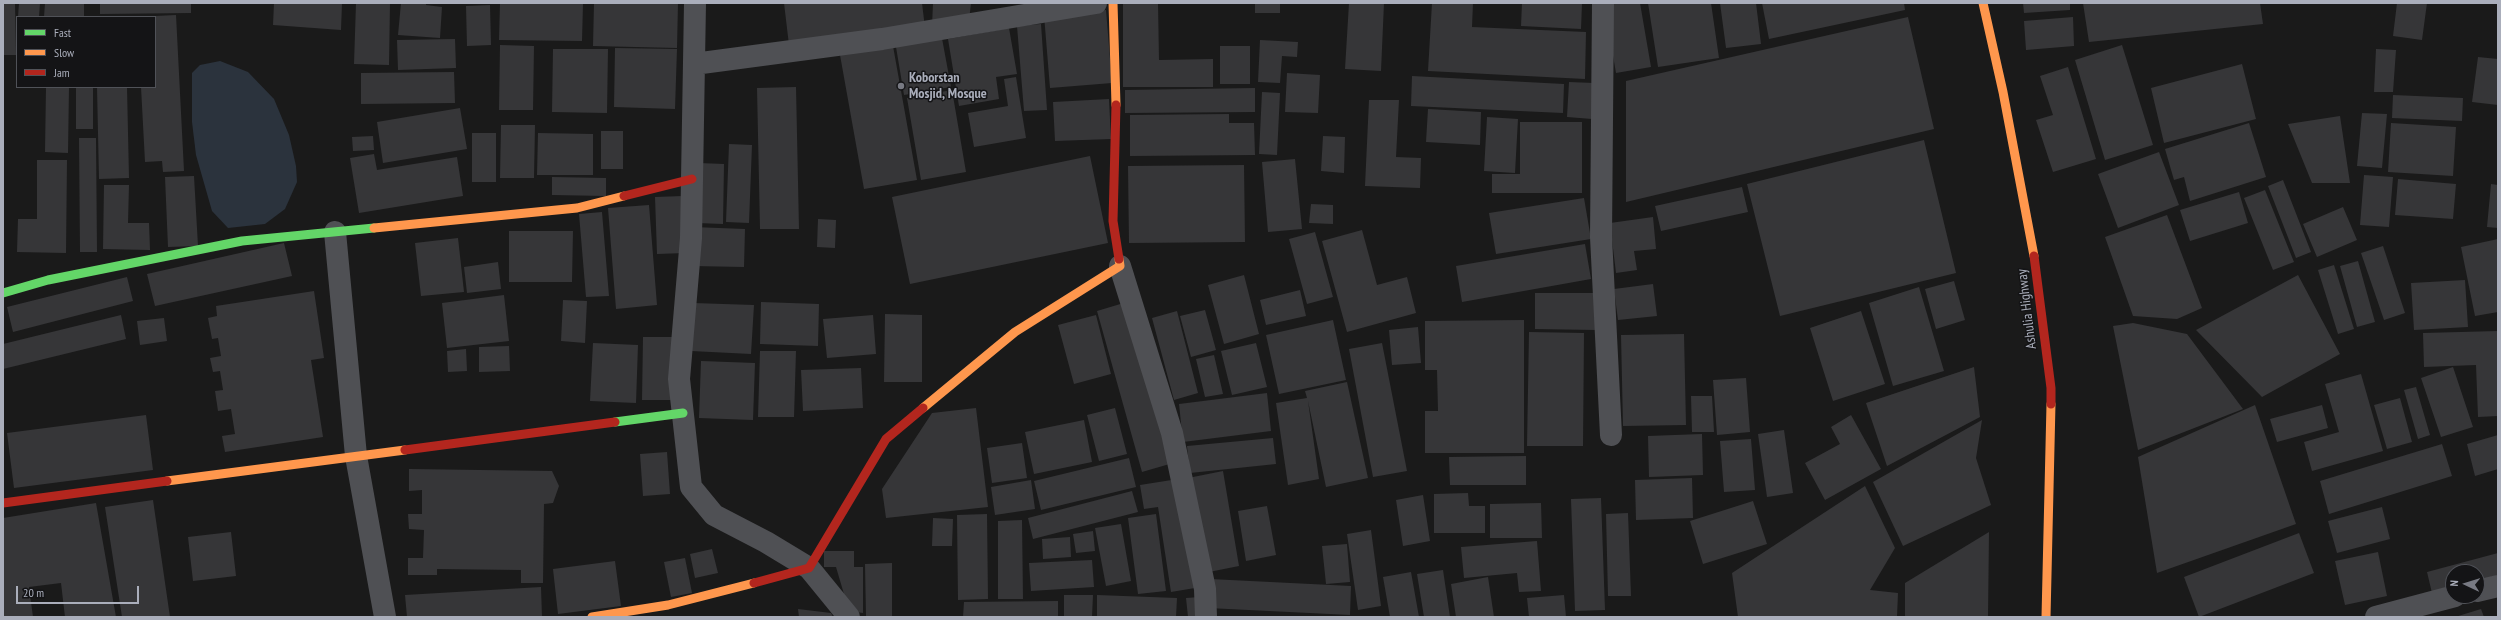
<!DOCTYPE html>
<style>
body{margin:0}
#map{position:relative;width:2501px;height:620px;overflow:hidden;background:#1a1a1a;font-family:"PT Sans Narrow",sans-serif}
canvas{display:block}
.frame{position:absolute;inset:0;border:4px solid #aaaebb;pointer-events:none}
.legend{position:absolute;left:16px;top:16px;width:140px;height:72px;box-sizing:border-box;background:#141416;border:1px solid #505258;margin:0;padding:5px 7px;list-style:none;font-size:12px;color:#aaaebb}
.legend li{display:flex;align-items:center;gap:8px;height:20px}
.legend b{width:20px;border:1px solid #505258}
.north{position:absolute;left:2445px;top:564px;width:40px;height:40px;box-sizing:border-box;background:#141416;border:1px solid #505258;border-radius:50%;rotate:274deg;font-size:11px;font-weight:700;line-height:16px;text-align:center;color:#aaaebb}
.north::after{content:'';display:block;margin:auto;width:14px;height:18px;background:#787a83;clip-path:polygon(50% 0,100% 100%,50% 72%,0 100%)}
.scale{position:absolute;left:16px;top:586px;width:123px;height:18px;box-sizing:border-box;border:2px solid #aaaebb;border-top:0;padding-left:5px;font-size:12px;line-height:14px;white-space:nowrap;color:#aaaebb;-webkit-text-stroke:3px #141416;paint-order:stroke}
</style>
<div id="map">
<canvas width="2501" height="620"></canvas>
<div class="frame"></div>
<ul class="legend">
<li><b style="height:5px;background:#63d668"></b>Fast</li>
<li><b style="height:5px;background:#ff974d"></b>Slow</li>
<li><b style="height:5px;background:#b3261e"></b>Jam</li>
</ul>
<div class="north">N</div>
<div class="scale">20 m</div>
</div>
<script>
const context = document.querySelector('canvas').getContext('2d');
context.lineJoin = 'round';
function fillPath(path, color) {
  context.fillStyle = color;
  context.fill(path, 'evenodd');
}
function strokePath(path, color, width, dash) {
  context.strokeStyle = color;
  context.lineWidth = width;
  context.lineCap = dash ? 'butt' : 'round';
  context.setLineDash(dash || []);
  context.stroke(path);
}
function drawText(font, color, halo, rows, align = 'center') {
  context.font = font + ' "PT Sans Narrow",sans-serif';
  context.lineWidth = 3;
  context.setLineDash([]);
  context.textBaseline = 'middle';
  context.strokeStyle = halo;
  context.fillStyle = color;
  for (const [text, x, y, turn = 0] of rows) {
    context.save();
    context.translate(x, y);
    context.rotate((+turn || 0) * Math.PI / 180);
    context.textAlign = isNaN(turn) ? turn : align;
    if (halo) context.strokeText(text, 0, 0);
    context.fillText(text, 0, 0);
    context.restore();
  }
}
fillPath(new Path2D(`
 M220 61 248 72 274 99 289 135 296 166 297 182 285 209 265 224 228 228 212 211 196 155 192 122V73L200 65Z`), '#2b333d');
fillPath(new Path2D(`
 M3 3H15L16 55H3Z
 M19 3H40L39 17H18Z
 M45 3H84V17H44Z
 M100 3H191V13L100 14Z
 M274 3H342L341 30 273 25Z
 M356 3H390L389 65 354 64Z
 M401 3H426V5L442 7 440 38 398 35Z
 M500 3 583 4 582 41 499 40Z
 M594 3H678L677 48 593 46Z
 M784 3H922L925 28 789 45Z
 M933 3H971L969 21 932 26Z
 M1123 3H1158L1159 60 1213 59V87H1123Z
 M1255 3H1280V13H1255Z
 M1349 3H1384L1381 71 1345 69Z
 M1432 3H1473L1472 27 1586 32 1585 79 1428 71Z
 M1522 3 1582 4 1581 29 1521 26Z
 M1604 3H1640L1651 67 1616 73Z
 M1648 3H1711L1719 58 1658 67Z
 M1720 3H1756L1761 44 1726 48Z
 M1762 3H1904L1905 10 1769 39Z
 M2023 3H2070V10L2024 13Z
 M2083 3H2260L2263 24 2089 42Z
 M2397 3H2427L2422 40 2393 36Z
 M490 5 491 45 467 46 466 6Z
 M1106 10 1112 83 1050 88 1044 15Z
 M176 15 184 171 163 172 162 161 145 162 141 87H155V16Z
 M1908 17 1934 129 1626 202V81Z
 M2073 17 2074 46 2026 50 2024 21Z
 M1041 24 1047 110 1024 111 1017 26Z
 M1009 28 1017 74 996 77 999 99 959 106 948 39Z
 M941 33 951 87 904 95 895 41Z
 M455 39 456 68 398 70 397 40Z
 M1260 40 1298 42 1297 57 1282 56 1280 83 1258 82Z
 M500 45 534 46 533 110H499Z
 M2122 45 2153 145 2105 160 2075 60Z
 M893 46 917 180 864 189 840 55Z
 M1220 46H1250V84H1220Z
 M615 48 677 49 675 109 614 107Z
 M553 49H608L607 113 552 112Z
 M2376 49 2396 50 2393 92H2374Z
 M2478 57 2498 59V105L2472 102Z
 M2242 64 2256 119 2164 143 2151 88Z
 M2068 67 2096 159 2053 172 2036 120 2053 115 2040 76Z
 M454 72 455 103 361 104V73Z
 M1287 73 1320 75 1318 113 1285 112Z
 M1412 76 1564 84 1563 113 1411 106Z
 M1016 77 1026 138 974 147 968 113 1008 106 1004 79Z
 M1569 82 1594 83 1592 119 1567 117Z
 M46 87H69L68 153 45 152Z
 M76 87H93V129H76Z
 M97 87H127L129 178 99 179Z
 M796 87 799 229H760L757 88Z
 M1255 88V112L1125 113V90Z
 M952 90 966 172 921 180 907 98Z
 M1262 92 1280 93 1277 155 1259 154Z
 M2393 95 2463 98 2462 121 2392 118Z
 M1109 99 1111 139 1055 141 1053 102Z
 M1369 100H1399L1396 157 1421 158 1420 188 1365 186Z
 M460 108 467 149 383 163 377 122Z
 M1428 109 1481 112 1480 145 1426 142Z
 M2362 113 2387 114 2382 168 2357 166Z
 M1229 114V123H1254L1255 155 1130 156V115Z
 M2340 116 2350 183H2312L2288 124Z
 M1487 117 1518 119 1515 173 1484 171Z
 M1520 122H1582V193H1492V174H1520Z
 M2249 123 2266 177 2190 201 2184 177 2174 180 2165 149Z
 M2391 123 2456 127 2453 176 2388 172Z
 M501 125H535L534 178H500Z
 M601 131H623V169H601Z
 M472 133H496V182H472Z
 M538 133 593 134V175H537Z
 M373 136 374 150 353 151 352 137Z
 M1323 136 1345 137 1344 173 1321 171Z
 M79 138H96L97 252H80Z
 M1924 140 1956 273 1780 316 1747 184Z
 M729 144 752 145 749 223 726 222Z
 M2159 152 2179 205 2118 228 2098 174Z
 M374 154 377 170 457 157 463 196 359 213 350 158Z
 M1090 156 1108 243 910 284 892 197Z
 M1295 159 1302 229 1268 232 1262 162Z
 M37 160H67L66 253 17 252 18 219H37Z
 M699 163 724 164 723 224 697 223Z
 M1244 165 1245 242 1129 243 1128 166Z
 M2364 175 2393 177 2389 227 2360 225Z
 M194 176 198 246 168 247 165 177Z
 M552 177 606 178V196L552 195Z
 M2398 179 2456 184 2453 219 2395 215Z
 M2283 180 2311 252 2296 258 2268 186Z
 M2491 184 2498 185V228L2487 227Z
 M104 185H129L128 223H149L150 250 103 249Z
 M1742 187 1748 212 1661 231 1655 206Z
 M2265 190 2294 262 2273 270 2244 198Z
 M2239 192 2248 223 2190 241 2180 210Z
 M683 196 685 253 657 254 655 197Z
 M1584 198 1591 239 1496 254 1489 213Z
 M1311 204 1333 205V224L1309 223Z
 M649 205 657 305 616 309 608 208Z
 M2343 207 2357 240 2317 257 2303 224Z
 M602 212 609 296 586 297 579 214Z
 M2167 215 2202 308 2177 319 2133 316 2105 237Z
 M1653 217 1656 249 1634 251 1637 270 1616 273 1610 223Z
 M818 219 836 220 835 248 817 247Z
 M693 227 745 229 744 267 692 266Z
 M1362 230 1377 285 1407 277 1416 313 1347 332 1322 241Z
 M509 231H573L572 282H509Z
 M1315 232 1333 297 1307 304 1289 239Z
 M458 238 464 292 421 296 415 243Z
 M2498 239V312L2475 316 2461 247Z
 M284 243 292 276 155 306 147 274Z
 M1585 244 1591 279 1462 302 1456 266Z
 M2383 246 2405 313 2384 320 2361 253Z
 M2358 261 2375 322 2357 327 2340 266Z
 M498 262 501 289 467 293 464 267Z
 M2334 265 2354 329 2338 334 2318 270Z
 M1244 275 1259 334 1224 344 1208 285Z
 M2298 275 2340 354 2262 397 2196 330Z
 M127 277 133 301 13 332 7 307Z
 M2465 280 2468 327 2414 330 2411 283Z
 M1954 281 1965 320 1936 329 1925 289Z
 M1653 284 1657 316 1618 320 1614 289Z
 M1919 287 1944 371 1893 386 1869 303Z
 M1300 290 1306 316 1266 325 1260 300Z
 M314 291 324 358 311 360 323 437 225 452 222 436 235 434 231 409 218 411 215 391 223 390 220 371 213 372 210 358 221 356 218 338 212 339 208 318 217 316 216 306Z
 M1535 293H1597L1596 330 1535 329Z
 M504 295 509 341 447 348 442 303Z
 M563 300 587 301 585 343 561 341Z
 M761 302 819 304 818 346 760 344Z
 M1127 302 1173 463 1142 472 1097 311Z
 M693 303 754 305 751 354 691 351Z
 M1205 310 1216 350 1191 357 1180 316Z
 M1177 311 1198 393 1174 400 1152 318Z
 M1861 311 1885 384 1833 401 1810 328Z
 M885 314 922 315V382H884Z
 M121 315 126 339 3 369V344Z
 M873 315 876 354 827 358 823 319Z
 M1096 315 1111 374 1074 384 1058 325Z
 M164 318 167 341 140 345 137 321Z
 M1333 320 1346 380 1279 394 1266 335Z
 M1524 320V453H1425V411H1438L1437 370H1425V321Z
 M2133 323 2187 334 2243 409 2138 450 2113 326Z
 M1418 327 1421 363 1392 365 1389 330Z
 M2498 331V416L2478 417 2476 365 2424 367 2423 333Z
 M1529 332 1584 333 1583 446H1527Z
 M1684 334 1686 425 1623 426 1621 335Z
 M643 337H673L672 400H642Z
 M593 343 638 345 636 403 590 401Z
 M1256 343 1267 387 1232 395 1221 351Z
 M1382 343 1407 471 1373 477 1349 349Z
 M509 346 510 371 479 372V347Z
 M466 349 467 371 448 372 447 351Z
 M760 351H796L794 417H758Z
 M1214 355 1223 394 1205 397 1196 359Z
 M701 361 755 363 753 420 699 418Z
 M1974 367 1980 417 1887 466 1866 403Z
 M2453 367 2473 427 2441 437 2421 378Z
 M861 368 863 408 803 411 801 370Z
 M2361 374 2383 451 2312 471 2304 442 2339 432 2325 384Z
 M1746 378 1750 432 1717 435 1713 380Z
 M1347 382 1368 478 1326 487 1308 401 1319 479 1288 485 1276 403 1307 398 1305 391Z
 M2416 387 2430 435 2418 439 2404 390Z
 M1267 393 1271 431 1183 442 1179 404Z
 M1691 396H1712L1714 432H1692Z
 M2400 398 2412 442 2387 449 2374 405Z
 M2255 405 2296 524 2157 573 2138 457Z
 M2322 405 2328 428 2277 442 2270 419Z
 M976 408 988 507 886 518 882 489 932 413Z
 M1115 408 1127 454 1099 461 1087 415Z
 M146 415 153 470 14 488 7 433Z
 M1851 415 1881 469 1825 500 1805 463 1840 444 1831 427Z
 M1084 420 1092 462 1034 474 1025 432Z
 M1982 420 1976 458 1991 505 1903 546 1873 482Z
 M1784 430 1793 493 1767 497 1758 434Z
 M1702 434 1703 475 1649 477 1648 436Z
 M2498 435V469L2475 476 2467 444Z
 M1273 438 1276 464 1190 473 1187 446Z
 M1751 439 1755 490 1724 492 1720 441Z
 M1022 443 1027 478 992 483 987 448Z
 M2442 444 2452 476 2329 514 2320 481Z
 M667 452 670 494 643 496 640 454Z
 M1526 456V485H1450L1449 457Z
 M1129 458 1136 487 1041 510 1034 481Z
 M409 469 552 471 559 486 553 503 544 504 543 583H521V570L437 569V575H408V558H423L424 530 409 529 408 514H422V490L409 491Z
 M1223 471 1239 566 1204 573 1188 478Z
 M1692 478 1693 518 1636 520 1635 480Z
 M1178 479 1195 588 1171 592 1158 507 1144 509 1140 485Z
 M1031 480 1035 509 995 515 991 487Z
 M1865 486 1895 548 1870 590 1898 593 1897 617H1738L1732 573Z
 M1132 491 1138 512 1033 539 1028 518Z
 M1468 493 1469 506H1485V533H1434V494Z
 M1423 495 1430 541 1403 546 1396 500Z
 M1601 498 1605 610 1575 611 1571 499Z
 M153 500 170 617H122L105 507Z
 M1753 501 1767 544 1703 564 1690 521Z
 M96 503 116 617H65L61 583 29 587 33 617H3V518Z
 M1541 503 1542 538H1490V504Z
 M1267 506 1276 555 1246 561 1238 511Z
 M2382 507 2390 539 2337 553 2328 521Z
 M1628 513 1631 596H1608L1606 514Z
 M987 514 988 599 958 600 957 515Z
 M1156 514 1166 591 1138 594 1128 518Z
 M933 518 953 519 952 546H932Z
 M1022 520 1023 599H998V521Z
 M1121 524 1131 581 1106 586 1095 528Z
 M1371 530 1381 606 1358 610 1347 534Z
 M1093 531 1095 551 1076 553 1073 534Z
 M231 532 236 576 193 581 188 537Z
 M1989 532 1988 617H1905V583Z
 M2299 533 2314 573 2199 617 2184 577Z
 M1070 537 1071 557 1043 559 1042 539Z
 M1537 541 1541 591 1519 592 1517 573 1464 578 1461 547Z
 M1347 544 1350 582 1326 584 1322 546Z
 M712 549 718 573 695 578 690 554Z
 M824 551H854V567H863V613L849 611 836 567H845H824Z
 M2378 552 2387 596 2345 605 2335 561Z
 M2498 553V575L2477 581V572H2453V587L2432 593 2427 572Z
 M685 558 692 593 671 597 664 562Z
 M1092 560 1094 587 1031 591 1029 563Z
 M615 561 621 606 558 614 553 569Z
 M892 563V617H866L865 564Z
 M1443 570 1450 617H1424L1417 574Z
 M1411 572 1419 617H1390L1383 577Z
 M1488 577 1494 617H1456L1451 584Z
 M1210 579 1351 586 1350 615 1208 608Z
 M541 587 542 617H407L405 595Z
 M1064 595H1093L1092 617H1064Z
 M1097 595 1177 598 1176 617H1097Z
 M1564 595 1566 617H1529L1527 598Z
 M1200 597 1202 617H1188L1186 598Z
 M1058 601V617H963L964 602Z
 M798 609 831 613 833 617H799Z
 M2481 609 2484 617H2455Z`), '#363638');
strokePath(new Path2D(`
 M695 3 691 238 679 379 691 487 714 515 766 542 809 568 849 617
 M1603 3 1601 237 1611 435
 M694 64 882 39 1096 3
 M335 232 356 456 385 617
 M1120 266 1172 433 1205 589 1206 617
 M2477 591 2498 586
 M2376 617 2455 596`), '#4f5054', 22);
strokePath(new Path2D(`
 M3 293 48 280 242 241 374 228
 M615 422 683 413`), '#63d668', 9);
strokePath(new Path2D(`
 M1113 3 1116 105
 M1983 3 2003 92 2034 256
 M374 228 577 208 624 196
 M923 408 1015 332 1120 266 1119 259
 M167 481 405 450
 M592 617 668 605 754 583
 M2046 617 2051 404`), '#ff974d', 9);
strokePath(new Path2D(`
 M1116 105 1113 221 1119 259
 M624 196 692 179
 M2034 256 2051 388V404
 M405 450 615 422
 M3 503 167 481
 M754 583 809 568 886 439 923 408`), '#b3261e', 9);
for (const [x, y, r, color] of [
 [901,86,4,"#787a83"]
]) {
  const dot = new Path2D();
  dot.arc(x, y, r, 0, 2 * Math.PI);
  context.fillStyle = color;
  context.fill(dot);
  strokePath(dot, '#141416', 1.5);
}
drawText('bold 14px', '#aaaebb', '#141416', [
 ["Koborstan",909,78],
 ["Mosjid, Mosque",909,94]
], 'left');
drawText('14px', '#aaaebb', '#141416', [
 ["Ashulia Highway",2027,309,-97]
]);
</script>
